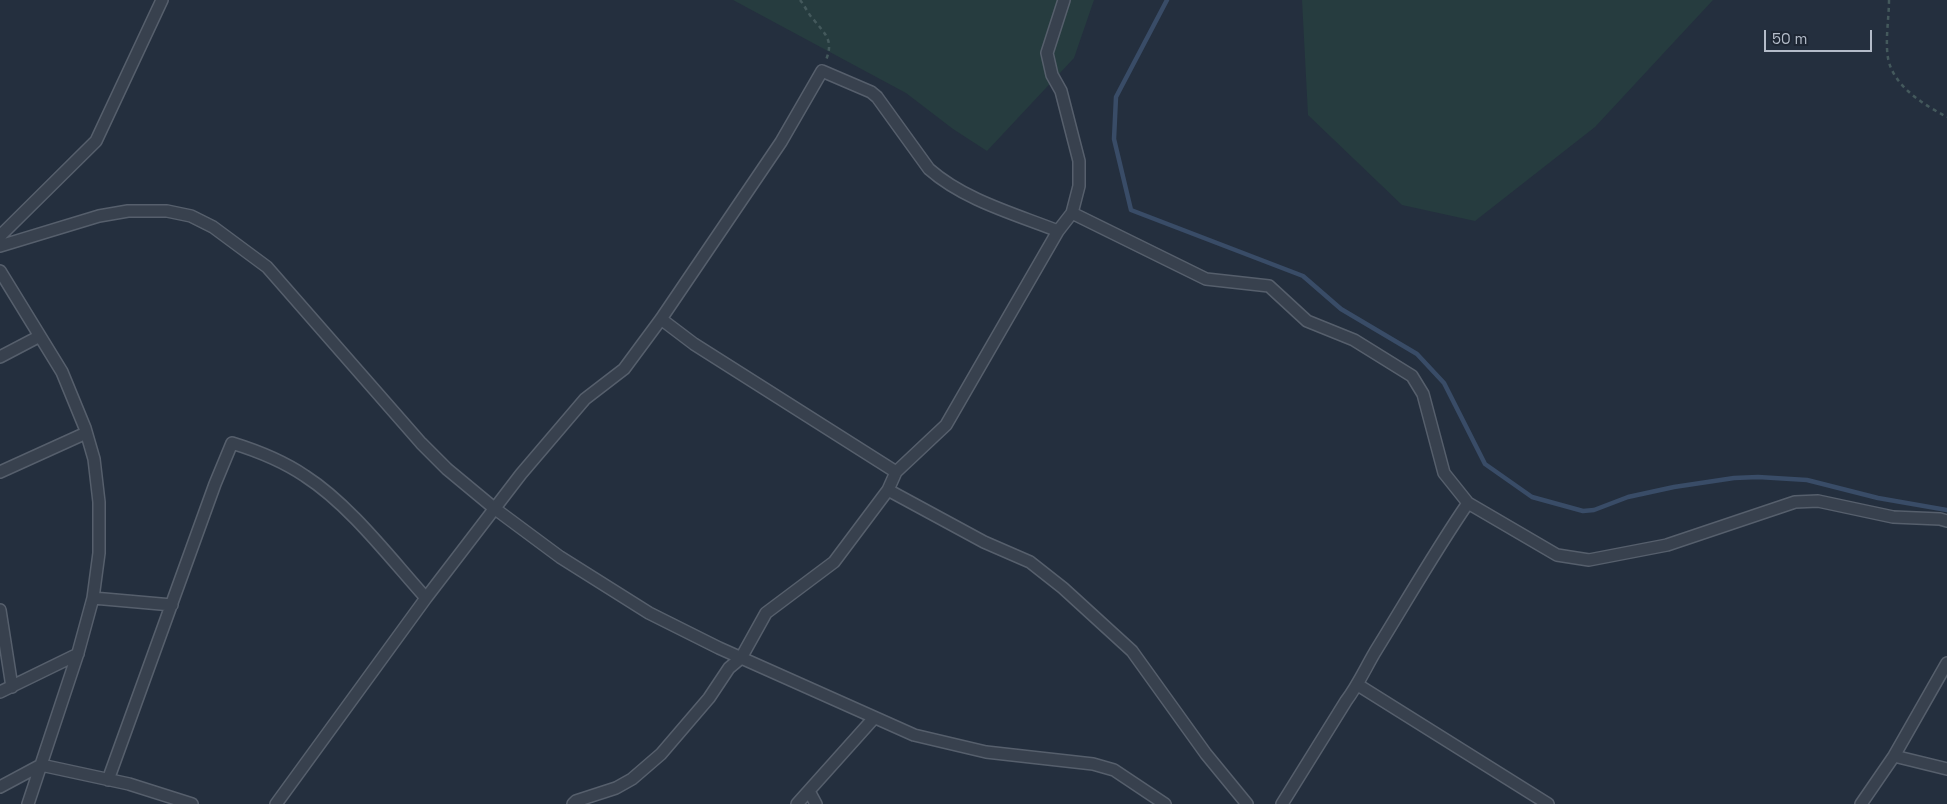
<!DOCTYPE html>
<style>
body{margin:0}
#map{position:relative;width:1947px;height:804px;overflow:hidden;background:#242f3e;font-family:"Space Grotesk",sans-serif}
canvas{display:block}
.scale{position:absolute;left:1764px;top:30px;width:108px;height:22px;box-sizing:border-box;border:2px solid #b4bcc9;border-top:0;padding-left:6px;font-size:15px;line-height:18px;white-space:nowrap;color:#b4bcc9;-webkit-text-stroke:4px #1d2633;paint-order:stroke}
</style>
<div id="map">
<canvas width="1947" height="804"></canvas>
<div class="scale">50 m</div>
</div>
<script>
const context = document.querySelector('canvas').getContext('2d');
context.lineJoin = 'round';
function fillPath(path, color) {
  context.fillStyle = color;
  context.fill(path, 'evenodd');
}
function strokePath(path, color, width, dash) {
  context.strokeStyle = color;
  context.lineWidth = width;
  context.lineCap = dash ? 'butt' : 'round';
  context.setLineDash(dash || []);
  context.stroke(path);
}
fillPath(new Path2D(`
 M733 0H1094L1074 58 987 151 953 129 906 93Z
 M1302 0H1713L1595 127 1475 221 1402 205 1308 115Z`), '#263c3f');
strokePath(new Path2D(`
 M1167 0 1116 97 1114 139 1131 210 1303 276 1341 309 1417 354 1444 383 1485 464 1532 497 1583 511 1594 510 1628 497 1674 487 1734 478 1758 477 1807 480 1878 498 1947 510`), '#394c67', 4.5);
const minor = new Path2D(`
 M1072 213 1206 279 1269 286 1307 321 1354 340 1412 376 1423 394 1444 473 1468 503 1557 555 1589 560 1667 545 1795 502 1818 501 1893 517 1940 519 1947 521
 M0 236 96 141 162 0
 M0 246 99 216 128 211H167L191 216 213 227 267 267 421 443 447 469 494 508 560 557 649 613 719 648 914 735 986 752 1093 764 1114 770 1165 804
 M0 271 62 372 85 428 94 459 99 502V553L93 598 78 653 28 804
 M661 319 694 344 896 472
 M0 357 40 336
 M0 472 86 433
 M888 490 984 542 1030 562 1063 588 1132 651 1206 754 1247 804
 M93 598 172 605
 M0 610 12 687
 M1358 685 1548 804
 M0 692 78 654
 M1894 756 1947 769
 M108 780 215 484 232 443C258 451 283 461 305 476 350 505 390 558 426 598
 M0 787 41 765 129 784 192 804
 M809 791 816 804
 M276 804 426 598 521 474 585 399 624 369 661 319 781 142 822 71 871 92 877 97 929 169C964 200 1015 214 1058 231
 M573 804 576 801 616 788 632 779 661 754 709 698 729 668 741 658 766 613 834 562 888 490 896 472 946 425 1058 231 1072 213 1079 186V161L1061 91 1052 75 1047 53 1064 0
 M797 804 874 718
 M1282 804 1346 701C1358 685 1365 669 1375 652 1406 602 1435 551 1468 503
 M1861 804 1894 756 1947 663`);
strokePath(minor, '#565f6c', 14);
strokePath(new Path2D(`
 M800 0C805 6 808 14 814 20 825 34 834 40 826 60
 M1889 0C1889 18 1885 40 1888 58 1893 86 1924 105 1947 117`), '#44595c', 2.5, [4, 4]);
strokePath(minor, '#38414e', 11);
</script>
